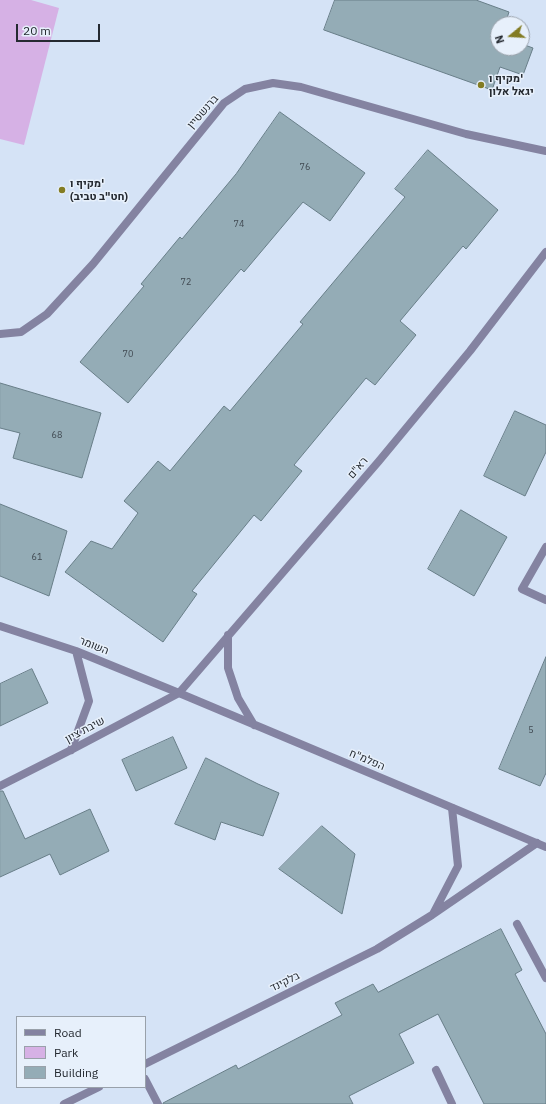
<!DOCTYPE html>
<meta charset="utf-8">
<style>
body{margin:0}
#map{position:relative;width:546px;height:1104px;overflow:hidden;background:#d5e3f6;font-family:"IBM Plex Sans",sans-serif}
canvas{display:block}
.legend{position:absolute;left:16px;top:1016px;width:130px;height:72px;box-sizing:border-box;background:#e7f0fb;border:1px solid #99a1aa;margin:0;padding:5px 7px;list-style:none;font-size:12px;color:#252a31}
.legend li{display:flex;align-items:center;gap:8px;height:20px}
.legend b{width:20px;border:1px solid #99a1aa}
.north{position:absolute;left:490px;top:16px;width:40px;height:40px;box-sizing:border-box;background:#e7f0fb;border:1px solid #99a1aa;border-radius:50%;rotate:252deg;font-size:11px;font-weight:700;line-height:16px;text-align:center;color:#252a31}
.north::after{content:'';display:block;margin:auto;width:14px;height:18px;background:#837c23;clip-path:polygon(50% 0,100% 100%,50% 72%,0 100%)}
.scale{position:absolute;left:16px;top:24px;width:84px;height:18px;box-sizing:border-box;border:2px solid #252a31;border-top:0;padding-left:5px;font-size:12px;line-height:14px;white-space:nowrap;color:#252a31;-webkit-text-stroke:3px #e7f0fb;paint-order:stroke}
</style>
<div id="map">
<canvas width="546" height="1104"></canvas>
<ul class="legend">
<li><b style="height:5px;background:#8483a1"></b>Road</li>
<li><b style="height:11px;background:#d6b1e5"></b>Park</li>
<li><b style="height:11px;background:#94acb6"></b>Building</li>
</ul>
<div class="north">N</div>
<div class="scale">20 m</div>
</div>
<script>
const context = document.querySelector('canvas').getContext('2d');
context.lineJoin = 'round';
function fillPath(path, color) {
  context.fillStyle = color;
  context.fill(path, 'evenodd');
}
function strokePath(path, color, width, dash) {
  context.strokeStyle = color;
  context.lineWidth = width;
  context.lineCap = dash ? 'butt' : 'round';
  context.setLineDash(dash || []);
  context.stroke(path);
}
function drawText(font, color, halo, rows, align = 'center') {
  context.font = font + ' "IBM Plex Sans",Heebo,sans-serif';
  context.lineWidth = 3;
  context.setLineDash([]);
  context.textBaseline = 'middle';
  context.strokeStyle = halo;
  context.fillStyle = color;
  for (const [text, x, y, turn = 0] of rows) {
    context.save();
    context.translate(x, y);
    context.rotate((+turn || 0) * Math.PI / 180);
    context.textAlign = isNaN(turn) ? turn : align;
    if (halo) context.strokeText(text, 0, 0);
    context.fillText(text, 0, 0);
    context.restore();
  }
}
fillPath(new Path2D(`
 M0 0H31L59 8 24 145 0 139Z`), '#d6b1e5');
const building = new Path2D(`
 M335 0H476L509 12 505 24H498V48H522V44L533 48 523 75 500 67 492 90 324 30Z
 M280 112 365 173 330 221 303 202 244 272 241 269 128 403 80 362 144 286 141 284 180 237 182 239 236 174Z
 M428 150 498 210 466 249 463 246 400 321 416 335 375 385 366 378 294 465 302 471 261 521 254 515 192 591 197 594 163 642 65 572 91 541 112 549 138 513 124 501 158 461 170 471 224 406 230 411 303 324 300 322 405 197 395 189Z
 M0 383 101 413 82 478 13 458 20 433 0 428Z
 M515 411 546 425V452L525 496 484 476Z
 M0 504 67 531 49 596 0 576Z
 M461 510 507 537 474 596 428 569Z
 M546 657V773L540 786 499 769Z
 M32 669 48 703 0 726V684Z
 M173 737 187 768 136 791 122 760Z
 M206 758 258 784 279 793 263 836 221 822 215 840 175 824Z
 M0 791H3L25 839 90 809 109 851 60 875 50 854 0 877Z
 M322 826 355 854 342 914 279 869Z
 M501 929 522 970 515 974 546 1034V1104H484L438 1014 399 1034 414 1063 349 1096 353 1104H163V1103L236 1065 238 1069 342 1015 335 1003 373 984 378 992Z`);
fillPath(building, '#94acb6');
strokePath(building, '#687e88', 1);
strokePath(new Path2D(`
 M145 1079 158 1104`), '#8483a1', 8);
strokePath(new Path2D(`
 M0 334 21 332 47 314 93 264 224 103 245 89 273 83 301 87 466 134 546 151
 M546 547 522 589 546 600
 M0 786 71 750 179 693 379 461 470 351 546 252
 M433 914 458 866 452 808
 M517 924 546 978
 M145 1064 377 949 432 915 537 843
 M436 1070 452 1104
 M64 1104 99 1087`), '#8483a1', 8);
strokePath(new Path2D(`
 M0 626 76 651 179 693 546 847
 M228 635V668L238 698 254 725
 M71 750 89 701 76 651`), '#8483a1', 8);
for (const [x, y, r, color] of [
 [481,85,4,"#837c23"],
 [62,190,4,"#837c23"]
]) {
  const dot = new Path2D();
  dot.arc(x, y, r, 0, 2 * Math.PI);
  context.fillStyle = color;
  context.fill(dot);
  strokePath(dot, '#e7f0fb', 1.5);
}
drawText('9px', '#414a52', null, [
 ["76",305,167],
 ["74",239,224],
 ["72",186,282],
 ["70",128,354],
 ["68",57,435],
 ["61",37,557],
 ["5",531,730]
]);
drawText('bold 11px', '#252a31', '#e7f0fb', [
 ["מקיף ו'",489,79],
 ["יגאל אלון",489,92],
 ["מקיף ו'",70,184],
 ["(חט\"ב טביב)",70,197]
], 'left');
drawText('11px', '#252a31', '#e7f0fb', [
 ["ברנשטיין",203,112,-49],
 ["רא\"ם",358,468,-49],
 ["השומר",94,646,22],
 ["שיבת ציון",85,730,-28],
 ["הפלמ\"ח",367,760,23],
 ["בלקינד",285,982,-26]
]);
</script>
